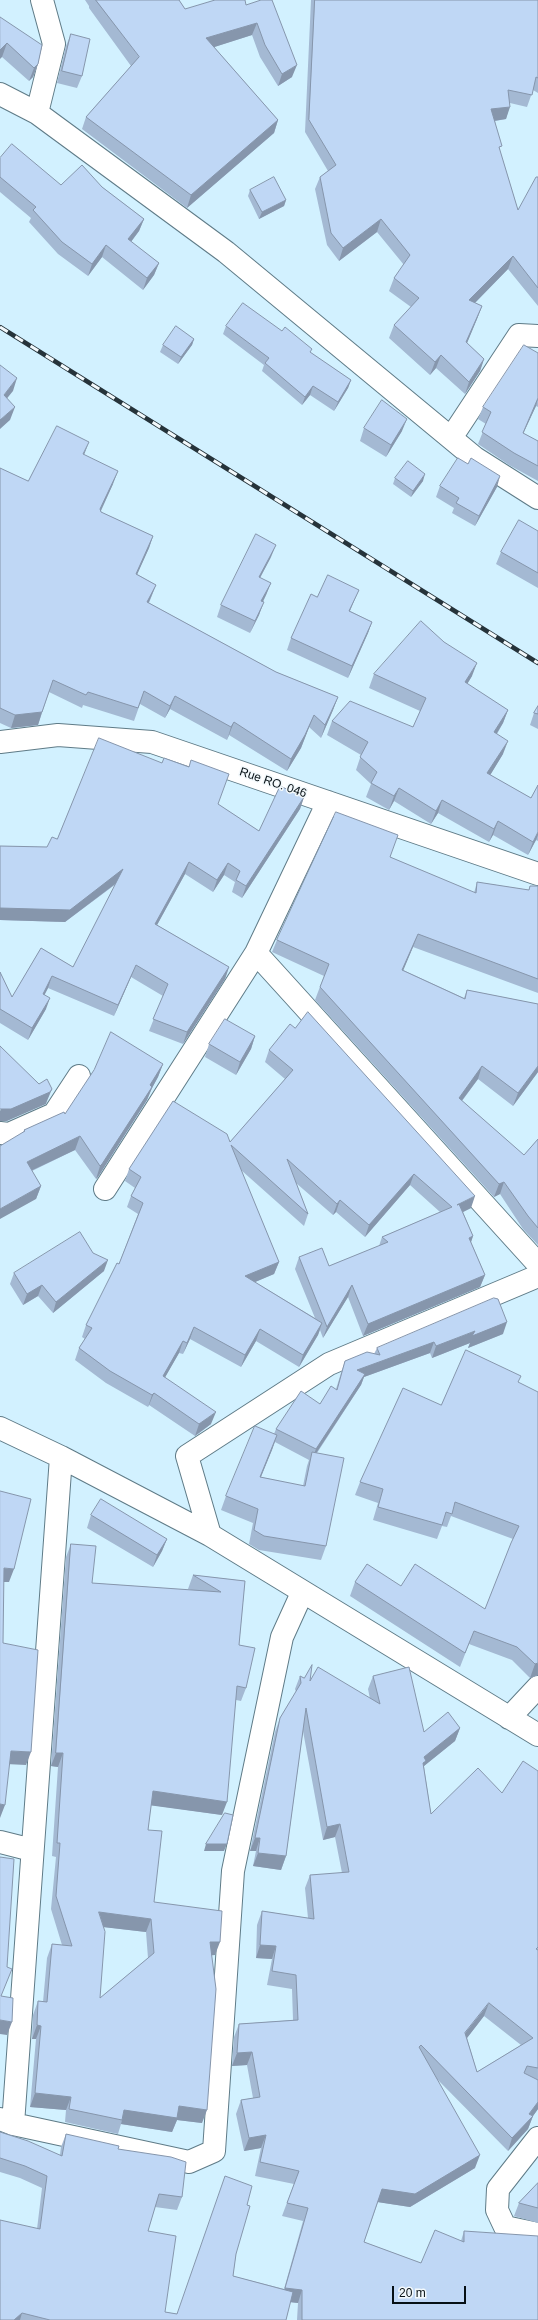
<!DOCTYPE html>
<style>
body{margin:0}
#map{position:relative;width:538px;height:2320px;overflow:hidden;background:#d2f1ff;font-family:Arial,sans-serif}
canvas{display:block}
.scale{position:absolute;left:392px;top:2286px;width:74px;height:18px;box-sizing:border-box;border:2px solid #061015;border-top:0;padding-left:5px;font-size:12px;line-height:14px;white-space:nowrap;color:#061015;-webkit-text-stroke:3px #f3f9fc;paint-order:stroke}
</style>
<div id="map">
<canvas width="538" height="2320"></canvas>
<div class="scale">20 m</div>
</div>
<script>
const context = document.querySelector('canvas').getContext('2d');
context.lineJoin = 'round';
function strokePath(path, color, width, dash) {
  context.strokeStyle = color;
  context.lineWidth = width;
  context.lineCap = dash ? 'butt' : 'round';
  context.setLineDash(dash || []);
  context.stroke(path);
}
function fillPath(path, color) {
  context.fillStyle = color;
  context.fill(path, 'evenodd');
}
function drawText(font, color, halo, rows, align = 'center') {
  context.font = font + ' Arial,sans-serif';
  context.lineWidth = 3;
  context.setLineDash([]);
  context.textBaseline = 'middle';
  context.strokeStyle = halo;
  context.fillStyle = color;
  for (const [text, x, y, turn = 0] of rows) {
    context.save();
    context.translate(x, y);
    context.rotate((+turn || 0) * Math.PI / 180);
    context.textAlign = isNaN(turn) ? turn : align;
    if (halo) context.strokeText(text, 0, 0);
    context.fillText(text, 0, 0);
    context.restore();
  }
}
const minor = new Path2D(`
 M0 94 37 113 226 252 475 458 538 498
 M37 113 54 44 42 0
 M451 438 519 335 538 336
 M0 742 58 735 152 742 538 874
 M256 953 538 1264
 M0 1133 9 1134 54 1114 79 1076
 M105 1189 256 953 328 802
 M0 1428 61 1457 210 1535 538 1735
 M210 1535 187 1456 329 1364 538 1276
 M509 1718 538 1687
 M0 1842 32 1850
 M0 2119 13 2124 189 2162 214 2151 233 1871 282 1637 302 1593
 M13 2124 61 1457
 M538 2138 498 2189 497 2210 505 2227 538 2234`);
strokePath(minor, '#5f7b87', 24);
strokePath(minor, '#fff', 22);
const rail = new Path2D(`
 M0 327 538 663`);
strokePath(rail, '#26333a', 4.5);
strokePath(rail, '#f3f9fc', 3, [9]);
fillPath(new Path2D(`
 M85 0H179L185 9 246 5 292 77 278 86 260 57 252 35 214 47 278 120 274 133 187 208 82 129 86 117 131 66 89 8V6Z
 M311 0H538V93L533 90 527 107 510 103 506 119 495 121 500 151 518 210 538 177V306L508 269 475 303 482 306 477 319 467 343 484 359 480 371 465 394 436 368 430 375 389 338 394 325 411 307 389 291 394 278 404 265 377 232 339 261 327 245 315 189 320 177 328 171 305 132Z
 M0 17 38 64 33 77 29 81 2 57Z
 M71 34 82 76 77 88 57 83 66 46Z
 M0 158 61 185 102 187 144 219 139 231 131 242 159 263 154 275 143 290 102 257 88 276 58 254 29 222 31 218 0 192Z
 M250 190 286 200 284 206 259 219 248 196Z
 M226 326 282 331 311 353 351 380 348 388 334 411 310 395 302 405 262 371 264 365 223 334Z
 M194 339 192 345 178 364 160 352 163 345Z
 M538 353V407L536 406 523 433 538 441V481L509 465 478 444 486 424 478 419 483 407Z
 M364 428 402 431 386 457 360 441Z
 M84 455 113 484 101 511V512L153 536 149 548 137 574 156 585 149 603 276 672 338 697 333 710 321 738 309 727 301 748 287 771 229 735 227 740 170 709 165 718 140 704 134 721 83 705 82 708 49 692 38 725 11 728 0 723V468L28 481Z
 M395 478 423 481 411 497 393 484Z
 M440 486 497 487 475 526 452 513 454 508 436 497Z
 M538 531V588L496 564 501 552Z
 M271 557 260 578 271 583 266 595 263 602 259 615 250 633 217 617 221 605Z
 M359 590 354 601 350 611 372 622 368 633 348 678 287 650 291 638 317 597Z
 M374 674 472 676 467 684 508 710 503 723 497 734 503 754 490 775 531 798 538 785V841L536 840 528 855 493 835 489 842 438 813 431 824 394 801 389 810 366 797 371 784 356 770 361 755 327 735 332 721 413 727 420 711 369 688Z
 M538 706V729L530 725 534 713Z
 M304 797 300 809 242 898 232 892 235 882 224 875 213 892 185 874 157 925 229 967 225 979 183 1044 149 1031 163 996 131 977 114 1016 48 988 45 994 46 1009 28 1040 0 1023V972L12 997 41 948 73 967 116 884 65 922 0 920V846L47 847 57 839 218 804 259 831Z
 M390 857 474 893 477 882 529 890 530 886H538V993L413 947 403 970 464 998 467 990 538 1004V1072L513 1106 478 1079 462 1101 524 1155 538 1139V1245L523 1229 500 1194 494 1197 315 1000 324 976 272 952 277 940Z
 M255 1036 251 1049 236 1075 205 1057 209 1044Z
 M269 1050 471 1208 463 1212 473 1236 471 1242 485 1275 480 1287 363 1336 348 1297 323 1338 320 1330 318 1335 299 1367 256 1341 241 1367 190 1339 183 1354 179 1353 165 1377 211 1424 195 1436 149 1405 148 1407 106 1383 75 1360 79 1348 85 1339 82 1337 86 1325 119 1264 138 1214 127 1207 131 1196 135 1188 125 1181 129 1169 230 1142 285 1079 265 1062ZM241 1170 304 1226 308 1214 296 1183 333 1215 336 1212 365 1237 410 1185 440 1212 382 1237 379 1246 329 1266 299 1257 295 1269 315 1318 255 1282 274 1274 279 1262Z
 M163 1064 158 1077 152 1088 147 1100 98 1177 96 1179 75 1150 32 1171 41 1186 36 1199 23 1133 24 1130 65 1114Z
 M93 1253 104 1271 53 1313 38 1296 23 1305 10 1284 14 1273Z
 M503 1334 468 1348 470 1343 432 1358 430 1353 364 1377 361 1385 317 1453 326 1546 321 1560 259 1550 249 1544 253 1523 221 1510 226 1496 274 1434 276 1429 320 1404 336 1389 341 1373 345 1361 374 1354 377 1348ZM275 1442 309 1460 307 1466 303 1486 261 1477Z
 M518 1383 538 1675 530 1678 512 1660 469 1644 460 1667 350 1596 355 1582 401 1586 485 1609 513 1539 451 1516 447 1527 442 1526 437 1539 373 1520 378 1503 355 1495 360 1482 441 1405Z
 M91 1515 167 1539 162 1551 153 1567 87 1528Z
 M71 1544 92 1583 191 1590 188 1589 193 1575 245 1581 239 1645 246 1688 241 1701 236 1700 222 1815 151 1805 148 1830 154 1902 215 1955H212L202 2123 177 2120 172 2132 121 2124 118 2134 65 2122 66 2110 30 2107 36 2039H32L33 2015 38 2001 43 2002 47 1958 52 1944 62 1945 51 1909 56 1857 52 1856 58 1767 51 1766 66 1557ZM104 1927 146 1932 148 1958 100 1998Z
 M300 1676 310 1681 370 1699 368 1689 373 1676 424 1732 460 1728 455 1741 424 1766V1767L431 1814 502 1793 538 1771V2109L533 2116 528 2129 508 2151 437 2079 475 2168 410 2207 378 2202 364 2242 421 2263 461 2241 464 2231 538 2320H297L298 2303 290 2302 286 2320H0L37 2229 42 2188 20 2178 0 2172V2132L60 2155 61 2147 66 2134 118 2149 182 2197 177 2210 155 2207 148 2231 165 2312 177 2314 247 2205 236 2254 233 2276 284 2289 303 2221 282 2216 294 2184 255 2176 261 2148 244 2151 236 2114 241 2100 253 2098 247 2065 232 2066 234 2037 239 2024 293 2020 292 1989 267 1985 272 1959 256 1958 257 1925 262 1911 308 1918 305 1888 310 1875 342 1873 335 1837 323 1840 303 1731 286 1856 281 1870 253 1866 256 1851H250L275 1732 280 1718 296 1692 295 1689ZM484 2016 521 2045 477 2072 467 2038Z
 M538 2183V2223L514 2216 519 2203Z`), '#a4b9d3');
fillPath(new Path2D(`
 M257 23 252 35 202 51 206 38Z
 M7 43 2 57 0 59V50Z
 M38 64 33 77 29 81 34 68Z
 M297 65 292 77 278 86 282 74Z
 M510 107 506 119 487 122 491 109Z
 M278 120 274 133 187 208 191 195Z
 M286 200 284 206 259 219 262 212Z
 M144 219 139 231 124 251 128 239Z
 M381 219 377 232 339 261 343 248Z
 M106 245 102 257 88 276 92 264Z
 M513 256 508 269 465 313 469 300Z
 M159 263 154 275 143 290 147 278Z
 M482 306 477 319 462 355 466 342Z
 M194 339 192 345 178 364 181 357Z
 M441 355 436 368 430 375 435 362Z
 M484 359 480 371 465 394 469 382Z
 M17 378 13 391 0 407 4 395Z
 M351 380 348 388 334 411 338 402Z
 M313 386 310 395 302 405 305 397Z
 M538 398 536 406 518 445 523 433Z
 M15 407 10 420 0 429V420Z
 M407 419 402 431 386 457 391 445Z
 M89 442 84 455 83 454Z
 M118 471 113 484 96 521 100 509Z
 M425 474 423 481 411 497 413 491Z
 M500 476 497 487 475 526 479 516Z
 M153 536 149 548 132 586 136 574Z
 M276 545 271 557 254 589 259 577Z
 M271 583 266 595 257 613 261 601Z
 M156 585 151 597 143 615 147 602Z
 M359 590 354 601 345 622 349 611Z
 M264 602 259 615 250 633 255 621Z
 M372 622 368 633 348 678 352 666Z
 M477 663 472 676 460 696 465 682Z
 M175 696 170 709 165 718 170 706Z
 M338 697 333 710 321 738 325 725Z
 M508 710 503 723 489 746 494 732Z
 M42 712 38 725 11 728 15 715Z
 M314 715 301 748 287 771 291 759Z
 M234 722 229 735 227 740 231 727Z
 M508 741 503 754 483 787 487 773Z
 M399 788 394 801 389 810 394 796Z
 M304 797 300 809 242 898 246 886Z
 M442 800 438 813 431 824 436 811Z
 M498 821 493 835 489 842 494 829Z
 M538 832V835L536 840 528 855 533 842Z
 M189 862 185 874 151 936 155 924Z
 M228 863 224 875 213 892 217 880Z
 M123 869 119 881 65 922 0 920V908Z
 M418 934 413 947 398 983 402 970Z
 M136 965 131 977 114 1016 118 1005Z
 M229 967 225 979 183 1044 187 1032Z
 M52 976 48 988 39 1005 43 994Z
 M50 998 46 1009 28 1040 32 1028Z
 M255 1036 251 1049 236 1075 240 1062Z
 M163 1064 158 1077 152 1088 147 1100 98 1177 96 1179 100 1166Z
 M482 1066 478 1079 454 1111 459 1098Z
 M538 1066V1072L513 1106 518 1093Z
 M52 1089 47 1101 46 1104 7 1121H0V1111L1 1109Z
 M80 1136 75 1150 22 1175 27 1162Z
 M414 1174 410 1185 365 1237 369 1225Z
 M504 1182 500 1194 494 1197 499 1184Z
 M41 1186 36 1199 0 1219V1209Z
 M475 1196 471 1208 453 1217 457 1205Z
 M340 1200 336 1212 333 1215 337 1204Z
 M473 1236 469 1248V1238Z
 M108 1260 104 1271 53 1313 56 1302Z
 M279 1262 274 1274 241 1288 245 1276Z
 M485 1275 480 1287 363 1336 368 1324Z
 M42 1285 38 1296 23 1305 27 1294Z
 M352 1285 348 1297 323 1338 327 1327Z
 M507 1322 503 1334 468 1348 470 1343 432 1358 436 1346 475 1331Z
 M322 1323 318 1335 299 1367 303 1355Z
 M194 1327 190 1339 183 1354 187 1343Z
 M260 1329 256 1341 241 1367 245 1355Z
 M183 1341 179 1353 159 1388 163 1376Z
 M434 1342 430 1353 364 1377 361 1385 311 1461 316 1449 357 1370Z
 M154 1393 149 1405 148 1407 152 1395Z
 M216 1412 211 1424 195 1436 199 1424Z
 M277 1435 272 1450 255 1491 260 1477Z
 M167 1539 162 1551 153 1567 157 1555Z
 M4 1568 14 1569 9 1582H0Z
 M538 1663V1675L530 1678 535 1664Z
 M460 1728 455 1741 424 1766 421 1774 424 1757Z
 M11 1751 31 1752 26 1765 6 1764Z
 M56 1753H63L58 1767 51 1766Z
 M153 1791 227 1802 222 1815 148 1805Z
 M0 1804 5 1805 0 1818Z
 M340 1824 335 1837 323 1840 327 1827Z
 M255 1838H260L256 1851H250Z
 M206 1844H227L224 1851H204Z
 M258 1853 286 1856 281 1870 253 1866Z
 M99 1912 151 1919 146 1932 94 1926Z
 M210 1942H220L215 1955 205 1956Z
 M260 1945 276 1946 272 1959 256 1958Z
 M489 2003 484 2016 460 2047 465 2033Z
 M0 2020 12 2022 7 2035 0 2034Z
 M37 2025 41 2026 36 2039H32Z
 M252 2052 247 2065 232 2066 237 2053Z
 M35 2093 71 2097 66 2110 30 2107Z
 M538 2102V2109L533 2116 528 2129 508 2151 512 2138Z
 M179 2106 207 2110 202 2123 177 2120 172 2132 121 2124 122 2120 124 2110Z
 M266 2135 261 2148 244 2151 249 2138Z
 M480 2155 475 2168 410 2207 377 2202 382 2189Z
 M285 2288 302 2290 298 2303 280 2301Z
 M22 2313 20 2320H14Z`), '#8696ac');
const building = new Path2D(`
 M96 0H179L185 9 215 0H245L246 5 261 0H272L297 65 282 74 265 45 257 23 206 38 278 120 191 195 86 117 139 57Z
 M315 0H538V78L536 77 532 95 508 90 510 107 491 109 502 146 499 147 518 210 536 177H538V288L513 256 469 300 482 306 466 342 484 359 469 382 441 355 435 362 394 325 419 298 394 278 410 255 381 219 343 248 331 233 320 177 336 165 309 120Z
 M0 17 42 45 38 64 34 68 7 43 0 50Z
 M71 34 90 39 82 76 62 71Z
 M12 144 61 185 82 165 102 187 144 219 128 239 159 263 147 278 106 245 92 264 62 242 33 210 36 207 0 177V158Z
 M274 177 286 200 262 212 250 190Z
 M243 303 282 331 285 327 312 349 310 352 351 380 338 402 313 386 305 397 265 363 269 358 226 326Z
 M176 326 194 339 181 357 163 345Z
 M524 345 538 353V398L523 433 538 441V466L514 453 482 432 491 412 483 407Z
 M0 365 17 378 4 395 15 407 0 420Z
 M382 400 407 419 391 445 364 428Z
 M57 426 89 442 83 454 118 471 100 509 101 512 153 536 136 574 156 585 147 602 276 672 338 697 325 725 314 715 305 735 291 759 234 722 231 727 175 696 170 706 144 691 138 708 88 692 86 695 53 680 42 712 15 715 0 708V468L28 481Z
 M458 458 468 464 471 458 500 476 479 516 456 503 459 498 440 486Z
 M408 461 425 474 413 491 395 478Z
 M519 520 538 531V573L501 552Z
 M256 534 276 545 259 577 271 583 261 601 264 602 255 621 221 605Z
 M328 575 359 590 349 611 372 622 352 666 291 638 311 594 317 597Z
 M421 621 444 642 477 663 465 682 508 710 494 732 508 741 487 773 531 798 538 785V832L533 842 498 821 494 829 442 800 436 811 399 788 394 796 371 783 377 772 360 757 368 742 332 721 350 701 413 727 426 698 374 674Z
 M538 706V714L534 713Z
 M99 738 162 763 164 758 189 767 191 760 229 774 218 804 259 831 280 786 304 797 246 886 236 880 240 871 228 863 217 880 189 862 155 924 229 967 187 1032 153 1019 168 984 136 965 118 1005 52 976 43 994 50 998 32 1028 0 1009V972L12 997 41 948 73 967 123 869 70 910 0 908V846L47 847 52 837 57 839Z
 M336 812 398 835 390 857 476 893 477 882 529 890 530 886H538V979L418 934 402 970 465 999 467 990 538 1004V1066L518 1093 482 1066 459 1098 524 1155 538 1139V1228L528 1216 504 1182 499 1184 320 987 329 964 277 940Z
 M308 1012 475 1196 457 1205 459 1204 473 1236 469 1238 485 1275 368 1324 352 1285 327 1327 299 1257 322 1248 329 1266 388 1242 382 1237 452 1207 414 1174 369 1225 340 1200 337 1204 287 1159 308 1214 231 1145 279 1262 245 1276 322 1323 303 1355 260 1329 245 1355 194 1327 187 1343 183 1341 163 1376 216 1412 199 1424 154 1393 152 1395 110 1371 79 1348 92 1328 86 1325 117 1263 119 1264 143 1203 131 1196 141 1177 129 1169 173 1101 227 1134 230 1142 293 1070 269 1050 290 1024 295 1028Z
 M225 1019 255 1036 240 1062 209 1044Z
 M111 1032 163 1064 150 1085 152 1087 102 1164 100 1166 80 1136 27 1162 41 1186 0 1209V1146L25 1131 24 1130 64 1112 65 1114 94 1070Z
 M0 1046 39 1084 47 1079 52 1089 50 1092 11 1109H0Z
 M80 1232 93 1253 108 1260 56 1302 42 1285 27 1294 14 1273Z
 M494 1298 498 1299 507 1322 472 1336 475 1331 436 1346 434 1342 357 1370 365 1374 316 1449 276 1429 301 1391 320 1404 331 1386 337 1390 345 1361 367 1352 380 1355 377 1348Z
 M466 1350 521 1376 518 1382 538 1392V1663L535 1664 517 1647 474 1631 465 1653 355 1582 367 1564 401 1586 415 1564 485 1609 511 1543 519 1526 455 1502 452 1514 446 1512 442 1525 378 1507 383 1489 360 1482 403 1388 441 1405Z
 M255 1426 277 1435 260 1477 305 1486 312 1452 344 1458 326 1546 264 1536 254 1530 258 1509 226 1496Z
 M0 1491 31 1499 14 1569 4 1568 3 1643 38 1650 31 1752 11 1751 5 1805 0 1804Z
 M101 1499 167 1539 157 1555 91 1515Z
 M71 1544 96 1546 92 1583 221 1592 193 1575 245 1581 239 1645 255 1648 246 1688 237 1686 227 1802 153 1791 148 1830 162 1831 154 1902 222 1911 220 1942H210L216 1989 207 2110 179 2106 177 2118 124 2110 122 2120 69 2109 71 2097 35 2093 41 2026 37 2025 38 2001 47 2002 52 1944 72 1946 56 1896 60 1843H57L63 1753H56ZM99 1912 151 1919 154 1953 100 1998 105 1932Z
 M312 1665 310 1681 318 1667 380 1704 373 1676 409 1667 424 1732 448 1712 460 1728 424 1757 426 1761 423 1763 431 1814 478 1768 502 1793 523 1761 538 1771V1947L536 1949 538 1950V2068L527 2066 524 2073 538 2080V2102L529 2114 533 2116 512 2138 421 2045 419 2047 480 2155 415 2194 382 2189 364 2242 421 2263 435 2230 464 2242V2231L538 2236V2320H302V2290L285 2288 308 2208 287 2203 299 2171 260 2162 266 2135 249 2138 241 2100 260 2097 252 2052 237 2053 239 2024 298 2020 296 1975 272 1971 276 1946 260 1945 262 1911 314 1919 310 1875 349 1872 340 1824 327 1827 306 1708 286 1856 258 1853 260 1838H255L280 1718 301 1683 300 1676 304 1678ZM489 2003 533 2038 477 2072 465 2033Z
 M225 1813 233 1815 227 1844H206Z
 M0 1857 14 1859 7 1967 12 1969 1 1996 13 1998 12 2022 0 2020Z
 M0 2132 28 2141 62 2156 66 2134 119 2146 118 2149 171 2157 186 2162 182 2197 159 2194 148 2231 176 2236 165 2312 177 2314 225 2176 252 2186 247 2205 250 2206 236 2254 233 2276 293 2292 286 2320H50L22 2313 14 2320H0V2220L40 2229 47 2176 25 2166 0 2158Z
 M538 2183V2208L519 2203Z`);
fillPath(building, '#bfd7f5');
strokePath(building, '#8696ac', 1);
drawText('12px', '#061015', '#f3f9fc', [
 ["Rue RO. 046",273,783,19]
]);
</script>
